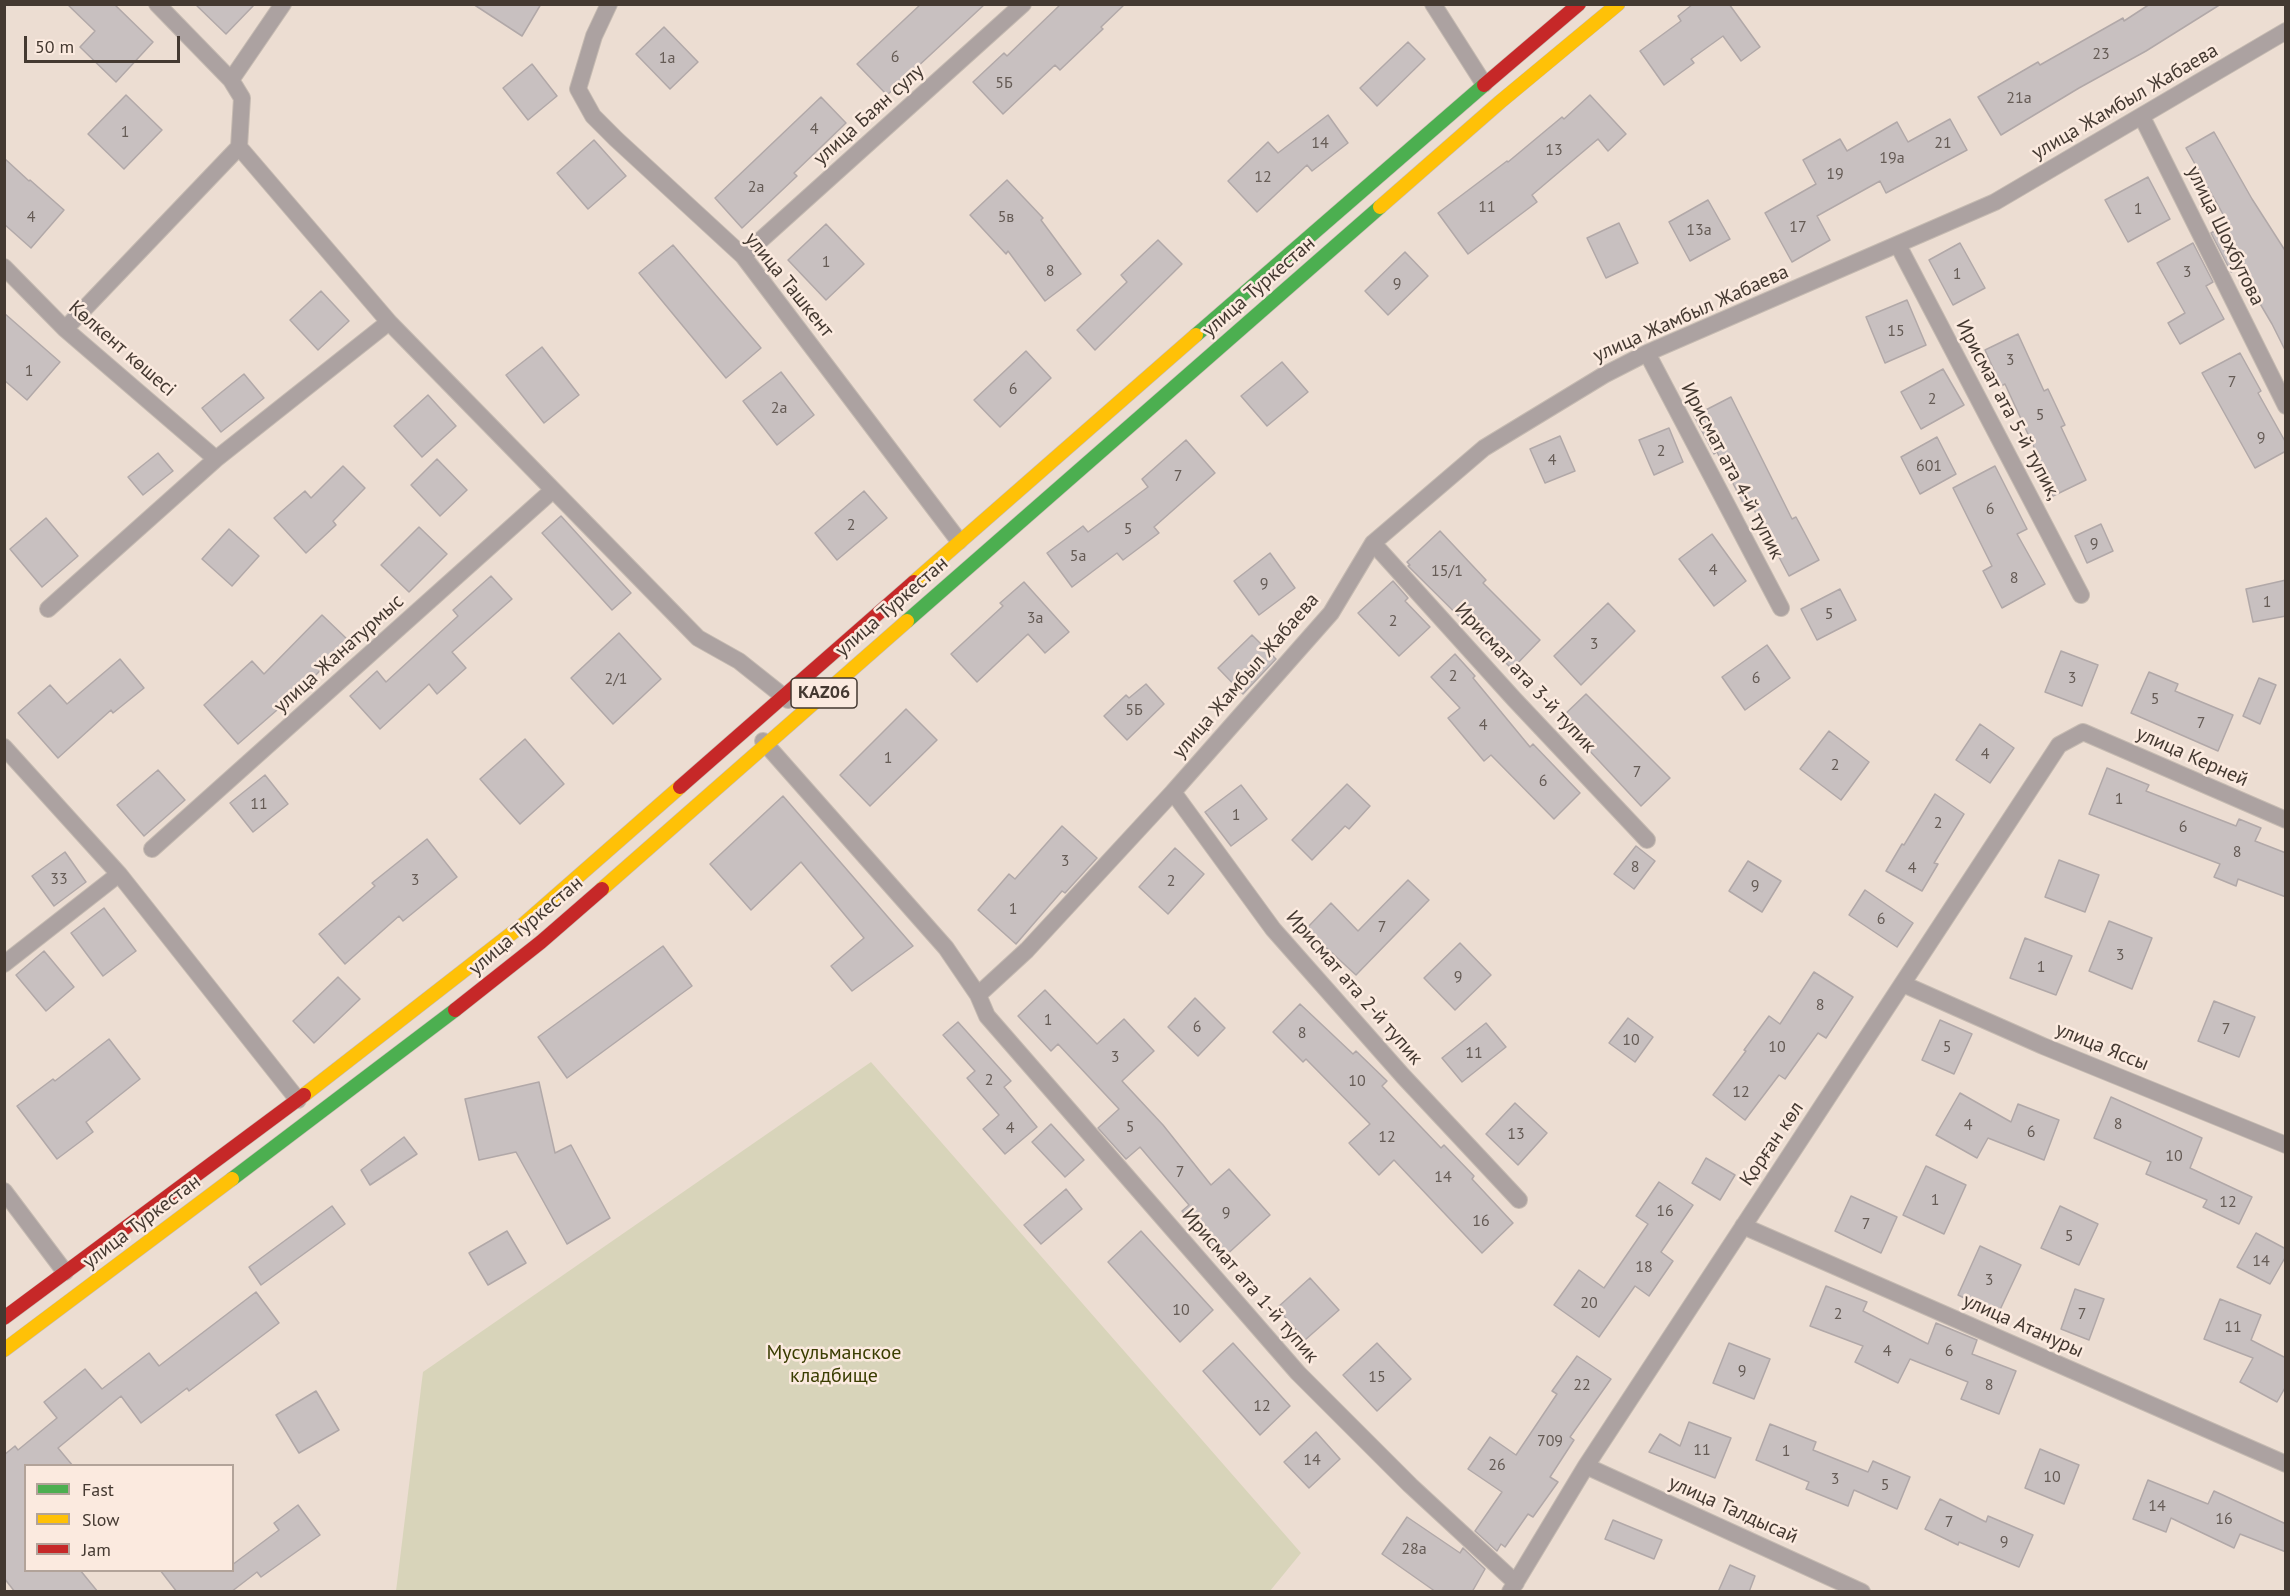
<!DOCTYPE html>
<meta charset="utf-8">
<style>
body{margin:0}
#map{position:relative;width:2290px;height:1596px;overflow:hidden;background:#ecddd2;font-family:"PT Sans",sans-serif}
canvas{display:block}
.frame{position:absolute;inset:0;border:6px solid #443931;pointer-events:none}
.legend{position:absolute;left:24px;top:1464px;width:210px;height:108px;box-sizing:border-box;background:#fbeadf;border:2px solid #b2a399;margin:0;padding:8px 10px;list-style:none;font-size:18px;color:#443931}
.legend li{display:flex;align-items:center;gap:12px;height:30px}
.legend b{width:30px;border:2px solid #b2a399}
.scale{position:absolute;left:24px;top:36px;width:156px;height:27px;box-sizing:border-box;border:3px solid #443931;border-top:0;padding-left:8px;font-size:18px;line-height:21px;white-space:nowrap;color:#443931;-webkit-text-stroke:4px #fbeadf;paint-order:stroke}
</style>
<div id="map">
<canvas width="2290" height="1596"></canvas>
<div class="frame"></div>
<ul class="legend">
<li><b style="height:8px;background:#4caf50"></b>Fast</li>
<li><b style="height:8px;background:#ffc107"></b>Slow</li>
<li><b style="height:8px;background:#c62828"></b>Jam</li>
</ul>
<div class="scale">50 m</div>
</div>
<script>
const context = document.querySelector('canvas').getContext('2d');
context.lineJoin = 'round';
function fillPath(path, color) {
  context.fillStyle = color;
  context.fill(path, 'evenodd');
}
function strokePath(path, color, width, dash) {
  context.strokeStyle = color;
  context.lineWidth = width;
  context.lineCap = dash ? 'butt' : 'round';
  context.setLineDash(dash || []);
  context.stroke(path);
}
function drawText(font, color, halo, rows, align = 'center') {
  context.font = font + ' "PT Sans",sans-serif';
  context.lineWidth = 5;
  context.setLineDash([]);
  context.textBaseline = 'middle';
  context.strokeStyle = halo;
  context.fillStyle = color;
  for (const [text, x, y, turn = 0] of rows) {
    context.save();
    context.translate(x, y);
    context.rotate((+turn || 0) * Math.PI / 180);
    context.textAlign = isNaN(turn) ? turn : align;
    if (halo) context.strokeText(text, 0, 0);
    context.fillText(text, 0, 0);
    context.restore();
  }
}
fillPath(new Path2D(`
 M871 1062 1301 1553 1270 1591H396L423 1372Z`), '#d8d4ba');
const building = new Path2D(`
 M67 4H114L153 42 116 82 80 47 95 31Z
 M195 4H223L254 5 226 34Z
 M473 4H541L522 36Z
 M921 4H985L887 95 857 64Z
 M1061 4H1125L1101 27 1103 29 1060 70 1055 65 1003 114 973 82 1004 53 1007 56Z
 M1693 4H1729L1760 47 1741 61 1723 36 1691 59 1694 63 1664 85 1640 51 1681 21 1678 16Z
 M2150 4H2221L2146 51 2079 88 2001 135 1978 97 2038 62 2040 65 2123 18 2124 21Z
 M664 27 698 62 670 89 636 54Z
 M1408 42 1425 59 1377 106 1360 88Z
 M532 64 557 96 528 120 503 88Z
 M126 95 162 130 124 169 88 134Z
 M1590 95 1626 134 1608 151 1598 139 1532 195 1537 202 1468 254 1438 213 1507 161 1508 162 1562 117 1564 119Z
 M821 97 846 123 794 173 797 176 742 228 715 198Z
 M1328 115 1348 143 1312 171 1307 165 1257 212 1228 181 1268 142 1278 153Z
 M1950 119 1967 150 1886 193 1880 181 1817 216 1830 240 1792 262 1765 213 1816 184 1803 160 1840 139 1847 151 1897 122 1908 142Z
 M2214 132 2252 199 2286 252V352L2272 324 2239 268 2231 272 2211 233 2220 228 2216 221 2224 216 2186 148Z
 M594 140 626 176 588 209 557 173Z
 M4 158 29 181 30 180 64 210 31 248 4 224Z
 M2148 177 2170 219 2128 242 2105 200Z
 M1007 180 1043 218 1041 220 1081 274 1045 301 1008 251 1006 254 970 215Z
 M1708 200 1730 239 1690 261 1669 222Z
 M1619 223 1638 263 1606 278 1587 238Z
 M826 224 864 264 826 300 788 260Z
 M1158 240 1182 264 1095 350 1077 330 1127 282 1121 275Z
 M1960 243 1985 288 1953 305 1929 260Z
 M2193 243 2213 282 2206 286 2224 319 2180 344 2168 323 2185 313 2157 263Z
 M673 245 761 348 726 378 639 273Z
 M1405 252 1428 276 1388 315 1365 291Z
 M321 291 349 321 318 350 290 320Z
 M1907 300 1926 345 1885 363 1866 317Z
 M4 313 60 362 27 400 4 380Z
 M2018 334 2044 391 2048 389 2065 425 2061 427 2086 480 2053 496 2036 459 2039 458 2005 384 2001 386 1985 350Z
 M542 347 579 395 544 423 506 375Z
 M1026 351 1051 378 1000 427 974 400Z
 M2240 353 2261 391 2258 393 2286 443V451L2255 468 2202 373Z
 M1282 362 1308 392 1267 426 1241 396Z
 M1943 369 1964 405 1921 429 1901 392Z
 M781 372 814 415 777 445 743 401Z
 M244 374 264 398 221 432 202 408Z
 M428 395 456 426 422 457 394 426Z
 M1731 397 1792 519 1796 517 1819 560 1789 576 1752 506 1746 509 1717 452 1714 454 1694 416Z
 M1669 428 1683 462 1654 475 1639 440Z
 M1560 436 1575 471 1545 483 1530 449Z
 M1937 437 1956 474 1920 494 1901 457Z
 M1186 440 1215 473 1154 527 1159 533 1123 560 1117 553 1072 587 1047 553 1083 526 1088 532 1148 487 1142 479Z
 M158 453 173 471 143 495 128 477Z
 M437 459 467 490 440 516 411 485Z
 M343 466 365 488 333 521 336 525 306 553 274 518 305 491 311 498Z
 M1995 466 2027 529 2017 534 2045 584 2002 608 1983 571 1992 566 1953 488Z
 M864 491 887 518 837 560 815 533Z
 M561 516 631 593 612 610 542 533Z
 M46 518 78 556 42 587 10 549Z
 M2101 524 2113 551 2087 563 2075 536Z
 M419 527 447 554 409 592 381 565Z
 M229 529 259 556 232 586 202 559Z
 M1440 531 1486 580 1483 583 1540 640 1512 669 1408 566 1410 565 1407 562Z
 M1712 534 1746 581 1714 606 1679 559Z
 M1270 553 1295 588 1259 615 1234 581Z
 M491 576 512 599 452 652 466 668 437 694 429 684 380 729 350 696 377 671 386 682 458 616 453 610Z
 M2286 580V616L2253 622 2246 589Z
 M1393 581 1408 598 1405 601 1430 627 1399 656 1358 613Z
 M1024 582 1069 632 1045 653 1028 634 977 682 951 654 1003 606 1000 603Z
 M1840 589 1856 620 1817 640 1801 609Z
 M1608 603 1635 631 1581 685 1554 656Z
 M322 615 349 641 308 683 238 744 204 705 252 661 264 674Z
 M619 633 661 679 613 724 571 678Z
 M1252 635 1276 659 1243 694 1218 668Z
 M1767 645 1790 678 1745 710 1722 677Z
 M2061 651 2098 665 2082 706 2045 692Z
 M1455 654 1475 676 1473 678 1530 747 1533 744 1580 793 1554 819 1491 755 1484 761 1448 718 1460 708 1431 677Z
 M120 659 144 688 113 713 111 710 58 758 18 713 50 685 67 704Z
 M2149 672 2178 684 2175 691 2233 715 2218 751 2131 713Z
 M2259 678 2276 685 2260 724 2243 716Z
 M1146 684 1164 704 1127 740 1104 716 1126 695 1129 698Z
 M1586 694 1670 778 1641 806 1560 719Z
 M906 709 937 740 870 806 840 775Z
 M1980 724 2014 748 1990 783 1956 760Z
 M1829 731 1869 762 1841 800 1800 769Z
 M525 739 564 784 520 824 480 779Z
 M2107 768 2149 785 2146 791 2236 826 2239 819 2261 828 2255 841 2286 853V897L2238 879 2236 886 2214 877 2220 864 2089 814Z
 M158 770 185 800 144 836 117 805Z
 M265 775 288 804 253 832 230 803Z
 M1347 784 1370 806 1349 829 1345 826 1312 860 1292 840Z
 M1241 785 1267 819 1231 846 1205 812Z
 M1935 794 1964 814 1934 863 1938 864 1922 891 1886 871 1902 844 1904 845Z
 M783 796 913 946 852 991 831 966 864 938 801 862 751 910 710 864Z
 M1062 826 1097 858 1065 893 1062 891 1016 944 978 910 1009 874 1015 879Z
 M427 839 457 877 403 921 399 916 345 964 319 934 375 886 372 883Z
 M1636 846 1655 861 1634 889 1614 874Z
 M1175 848 1204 874 1168 914 1139 887Z
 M65 852 86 882 54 906 32 876Z
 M2059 860 2099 875 2085 912 2045 897Z
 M1748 861 1781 881 1762 912 1729 891Z
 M1408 880 1429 900 1356 975 1306 929 1331 903 1358 931Z
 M1865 890 1913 923 1897 947 1849 915Z
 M104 908 136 951 103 976 71 933Z
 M2109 921 2152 938 2132 989 2089 971Z
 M2025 938 2072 956 2056 995 2010 978Z
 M1460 943 1491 975 1455 1010 1424 978Z
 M663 946 692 986 567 1078 538 1037Z
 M44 951 74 987 46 1011 16 975Z
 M1814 972 1853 997 1826 1038 1818 1033 1785 1079 1779 1075 1745 1120 1713 1095 1746 1051 1744 1050 1769 1016 1780 1024Z
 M338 977 360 999 314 1043 293 1021Z
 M1045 990 1097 1044 1124 1019 1154 1051 1122 1081 1163 1125 1211 1185 1229 1169 1270 1215 1223 1258 1182 1211 1189 1205 1140 1147 1126 1159 1098 1128 1119 1109 1058 1044 1051 1051 1018 1016Z
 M1195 998 1225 1028 1198 1056 1168 1027Z
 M2214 1001 2255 1017 2239 1057 2198 1041Z
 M1300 1004 1353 1054 1356 1051 1387 1081 1382 1086 1441 1148 1444 1145 1474 1176 1472 1179 1513 1223 1482 1253 1394 1160 1379 1175 1349 1143 1370 1124 1306 1059 1303 1062 1273 1032Z
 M1628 1018 1653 1037 1635 1062 1609 1043Z
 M1940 1020 1972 1034 1954 1074 1922 1060Z
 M958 1022 1011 1081 1004 1087 1037 1127 1005 1154 983 1129 999 1115 967 1078 975 1071 943 1035Z
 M1486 1023 1506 1047 1462 1082 1442 1058Z
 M109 1039 140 1079 86 1122 93 1132 57 1159 17 1106 53 1079 55 1081Z
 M539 1082 555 1153 571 1145 610 1218 567 1244 516 1152 479 1160 465 1099Z
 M1960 1093 2011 1122 2018 1104 2059 1120 2044 1160 1988 1138 1977 1158 1936 1135Z
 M2111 1097 2202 1138 2190 1168 2252 1197 2239 1224 2203 1207 2207 1200 2146 1174 2151 1162 2094 1138Z
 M1515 1103 1547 1133 1518 1165 1486 1134Z
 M1051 1124 1084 1160 1065 1177 1032 1142Z
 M404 1137 417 1154 370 1185 361 1170Z
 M1706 1158 1735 1175 1720 1200 1692 1183Z
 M1926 1166 1966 1185 1944 1234 1903 1215Z
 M1659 1182 1693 1205 1661 1252 1673 1261 1649 1296 1635 1286 1599 1337 1554 1305 1579 1270 1604 1288 1648 1224 1636 1216Z
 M1066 1189 1082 1209 1041 1244 1024 1225Z
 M1851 1196 1897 1217 1881 1253 1835 1231Z
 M332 1206 345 1224 261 1285 249 1267Z
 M2060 1206 2098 1224 2079 1265 2041 1248Z
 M507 1231 526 1263 488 1285 469 1253Z
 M1141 1231 1213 1310 1180 1342 1108 1262Z
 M2256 1233 2286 1249V1256L2270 1284 2237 1267Z
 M1980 1246 2021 1265 1998 1314 1958 1295Z
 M1310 1278 1339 1310 1305 1340 1277 1308Z
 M1826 1286 1867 1302 1863 1311 1928 1344 1936 1323 1977 1340 1972 1354 2016 1371 1999 1414 1961 1399 1968 1382 1910 1359 1898 1383 1855 1362 1863 1346 1810 1326Z
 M2075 1289 2104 1299 2089 1340 2061 1329Z
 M256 1292 279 1323 189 1391 187 1388 141 1423 121 1396 58 1448 73 1466H26V1570H80L98 1592H15L4 1578V1455L15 1446 18 1450 57 1418 44 1402 85 1369 102 1389 149 1353 159 1366Z
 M2220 1299 2261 1315 2251 1340 2286 1358V1386L2277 1402 2240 1382 2253 1358 2204 1339Z
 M1233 1343 1290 1406 1260 1435 1203 1371Z
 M1377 1343 1411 1379 1377 1411 1343 1375Z
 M1729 1343 1770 1359 1754 1399 1713 1383Z
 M1577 1356 1611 1379 1570 1437 1574 1440 1550 1477 1558 1482 1533 1517 1528 1514 1505 1547 1501 1544 1497 1551 1475 1531 1502 1492 1468 1469 1490 1437 1516 1455 1557 1394 1552 1391Z
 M316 1391 339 1430 299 1453 276 1415Z
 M1689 1422 1731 1438 1715 1478 1649 1452 1660 1434 1680 1446Z
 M1770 1424 1816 1442 1813 1450 1868 1472 1873 1461 1910 1477 1897 1509 1854 1490 1848 1506 1806 1489 1809 1482 1756 1460Z
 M1316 1432 1340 1459 1309 1488 1284 1462Z
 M2040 1449 2079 1465 2064 1504 2025 1488Z
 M2148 1480 2208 1504 2214 1491 2286 1524V1552L2240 1534 2234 1548 2171 1518 2166 1532 2133 1519Z
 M1940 1499 1986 1522 1988 1516 2033 1535 2019 1567 1959 1542 1958 1545 1925 1529Z
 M298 1505 320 1535 261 1577 257 1572 231 1592H177L160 1570H232V1565L279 1530 274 1523Z
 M1407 1517 1460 1553 1463 1548 1485 1569 1472 1592H1436L1382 1554Z
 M1613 1520 1662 1540 1654 1559 1605 1539Z
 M1730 1565 1755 1576 1749 1592H1718Z`);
fillPath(building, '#c8c0c0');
strokePath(building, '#b1a8a8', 1.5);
const street = new Path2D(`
 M157 4 231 80 242 98 239 147
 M609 4 594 36 578 89 593 116 616 139 743 256 959 541
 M1433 4 1484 84
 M231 80 283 4
 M2142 117 2286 406
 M1898 245 2081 595
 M743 256 1023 4
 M4 267 65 329 216 459
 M65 329 239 147 389 322 698 638 739 661 788 700
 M1647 353 1781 608
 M1373 543 1514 699 1647 840
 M48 609 216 459 389 322
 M763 741 946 948 978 995 1027 950 1173 792 1331 613 1373 543 1484 448 1604 375 1647 353 1995 202 2286 31
 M4 747 119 874 298 1100
 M1173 792 1273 929 1403 1076 1519 1200
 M152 849 553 490
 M4 964 119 874
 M1903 984 2043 1046 2286 1145
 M978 995 987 1016 1298 1373 1410 1485 1516 1583
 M4 1191 65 1272
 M1743 1226 2286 1464
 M1586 1466 1862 1592
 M1510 1592 1586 1466 2059 745 2083 732 2286 820`);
const fast = new Path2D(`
 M1196 335 1484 85
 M907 621 1380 207
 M232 1179 455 1010`);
const slow = new Path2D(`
 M1380 207 1500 102 1618 4
 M914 582 1196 335
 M602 889 907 621
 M304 1095 525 923 680 787
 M4 1350 232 1179`);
const jam = new Path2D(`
 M1484 85 1579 4
 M680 787 914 582
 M455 1010 541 942 602 889
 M4 1318 304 1095`);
strokePath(street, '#c5bab1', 18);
strokePath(fast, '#c5bab1', 15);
strokePath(slow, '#c5bab1', 15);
strokePath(jam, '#c5bab1', 15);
strokePath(street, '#aca2a1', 16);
strokePath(fast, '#4caf50', 14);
strokePath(slow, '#ffc107', 14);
strokePath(jam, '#c62828', 14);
drawText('16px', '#655b55', null, [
 ["23",2101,54],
 ["6",895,57],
 ["1а",667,58],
 ["5Б",1004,83],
 ["21а",2019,98],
 ["4",814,129],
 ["1",125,132],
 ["14",1320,143],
 ["21",1943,143],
 ["13",1554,150],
 ["19а",1892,158],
 ["19",1835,174],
 ["12",1263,177],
 ["2а",756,187],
 ["11",1487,207],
 ["1",2138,209],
 ["4",31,217],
 ["5в",1006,217],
 ["17",1798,227],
 ["13а",1699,230],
 ["1",826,262],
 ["8",1050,271],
 ["3",2187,272],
 ["1",1957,274],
 ["9",1397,284],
 ["15",1896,331],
 ["3",2010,360],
 ["1",29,371],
 ["7",2232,382],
 ["6",1013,389],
 ["2",1932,399],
 ["2а",779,408],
 ["5",2040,415],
 ["9",2261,438],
 ["2",1661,451],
 ["4",1552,460],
 ["601",1929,466],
 ["7",1178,476],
 ["6",1990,509],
 ["2",851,525],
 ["5",1128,529],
 ["9",2094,544],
 ["5а",1078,556],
 ["4",1713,570],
 ["15/1",1447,571],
 ["8",2014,578],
 ["9",1264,584],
 ["1",2267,602],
 ["5",1829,614],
 ["3а",1035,618],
 ["2",1393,621],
 ["3",1594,644],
 ["2",1453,676],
 ["6",1756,678],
 ["3",2072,678],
 ["2/1",616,679],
 ["5",2155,699],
 ["5Б",1134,710],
 ["7",2201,723],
 ["4",1483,725],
 ["4",1985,754],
 ["1",888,758],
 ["2",1835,765],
 ["7",1637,772],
 ["6",1543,781],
 ["1",2119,799],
 ["11",259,804],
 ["1",1236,815],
 ["2",1938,823],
 ["6",2183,827],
 ["8",2237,852],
 ["3",1065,861],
 ["8",1635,867],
 ["4",1912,868],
 ["33",59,879],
 ["3",415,880],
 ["2",1171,881],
 ["9",1755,886],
 ["1",1013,909],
 ["6",1881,919],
 ["7",1382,927],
 ["3",2120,955],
 ["1",2041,967],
 ["9",1458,977],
 ["8",1820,1005],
 ["1",1048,1020],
 ["6",1197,1027],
 ["7",2226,1029],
 ["8",1302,1033],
 ["10",1631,1040],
 ["10",1777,1047],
 ["5",1947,1047],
 ["11",1474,1053],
 ["3",1115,1057],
 ["2",989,1080],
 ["10",1357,1081],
 ["12",1741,1092],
 ["8",2118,1124],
 ["4",1968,1125],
 ["5",1130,1127],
 ["4",1010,1128],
 ["6",2031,1132],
 ["13",1516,1134],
 ["12",1387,1137],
 ["10",2174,1156],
 ["7",1180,1172],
 ["14",1443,1177],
 ["1",1935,1200],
 ["12",2228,1202],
 ["16",1665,1211],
 ["9",1226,1213],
 ["16",1481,1221],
 ["7",1866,1224],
 ["5",2069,1236],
 ["14",2261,1261],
 ["18",1644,1267],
 ["3",1989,1280],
 ["20",1589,1303],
 ["10",1181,1310],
 ["2",1838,1314],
 ["7",2082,1314],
 ["11",2233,1327],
 ["4",1887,1351],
 ["6",1949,1351],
 ["9",1742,1371],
 ["15",1377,1377],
 ["22",1582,1385],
 ["8",1989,1385],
 ["12",1262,1406],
 ["709",1550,1441],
 ["11",1702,1450],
 ["1",1786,1451],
 ["14",1312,1460],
 ["26",1497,1465],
 ["10",2052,1477],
 ["3",1835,1479],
 ["5",1885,1485],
 ["14",2157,1506],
 ["16",2224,1519],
 ["7",1949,1522],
 ["9",2004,1542],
 ["28а",1414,1549]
]);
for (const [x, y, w] of [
 [824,693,66]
]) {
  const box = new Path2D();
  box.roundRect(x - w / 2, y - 15, w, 30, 4.5);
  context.fillStyle = '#fbeadf';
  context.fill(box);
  strokePath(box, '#443931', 1.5);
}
drawText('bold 18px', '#443931', null, [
 ["KАZ06",824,693]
]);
drawText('20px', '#443931', '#fbeadf', [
 ["улица Жамбыл Жабаева",2125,102,-30],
 ["улица Баян сулу",869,115,-42],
 ["улица Шохбутова",2225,236,64],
 ["улица Ташкент",789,285,51],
 ["улица Туркестан",1259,287,-41],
 ["улица Жамбыл Жабаева",1691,314,-24],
 ["Көлкент көшесі",122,349,41],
 ["Ирисмат ата 5-й тупик,",2008,410,62],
 ["Ирисмат ата 4-й тупик",1732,471,62],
 ["улица Туркестан",892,607,-41],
 ["улица Жанатурмыс",339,654,-42],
 ["улица Жамбыл Жабаева",1246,676,-49],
 ["Ирисмат ата 3-й тупик",1525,678,47],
 ["улица Керней",2192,757,24],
 ["улица Туркестан",526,926,-40],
 ["Ирисмат ата 2-й тупик",1354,988,49],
 ["улица Яссы",2102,1047,22],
 ["Қорған көл",1772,1144,-56],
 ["улица Туркестан",142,1222,-37],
 ["Ирисмат ата 1-й тупик",1250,1286,49],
 ["улица Атануры",2023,1326,24],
 ["улица Талдысай",1733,1510,24]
]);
drawText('20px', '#3a3d00', '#fbeadf', [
 ["Мусульманское",834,1353],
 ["кладбище",834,1376]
]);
</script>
